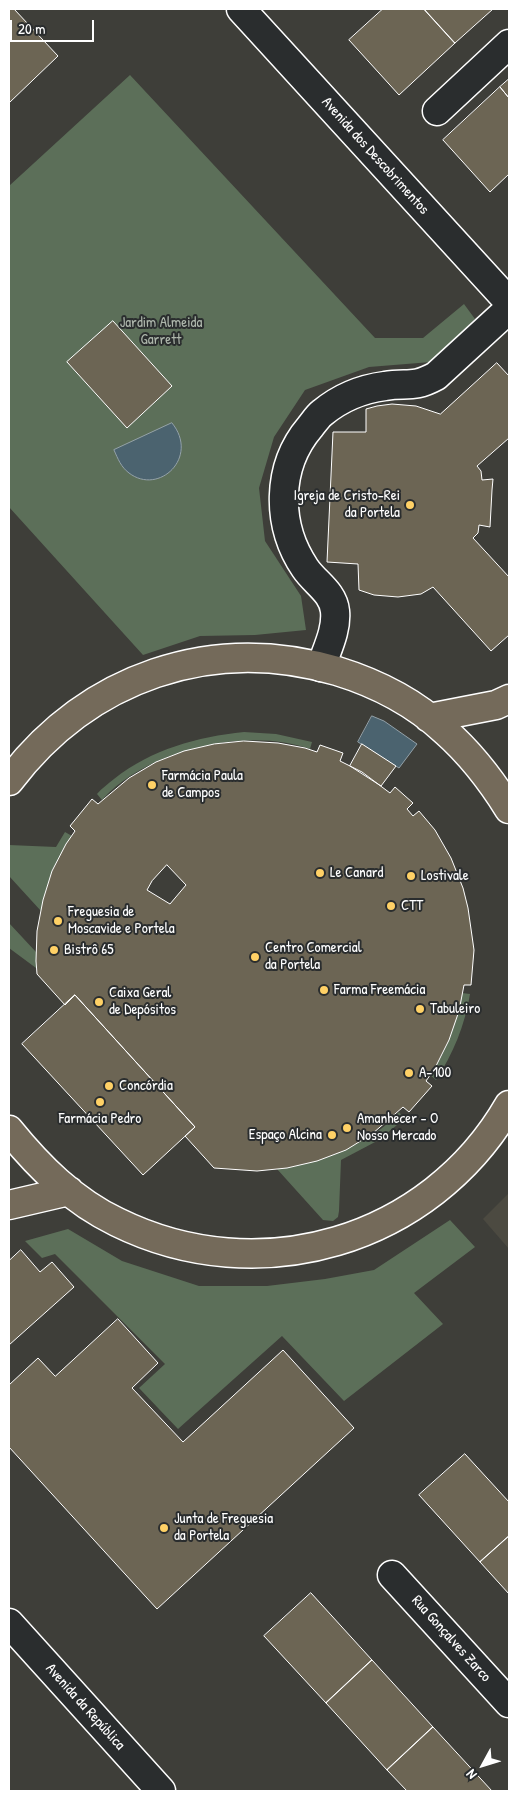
<!DOCTYPE html>
<meta charset="utf-8">
<style>
body{margin:0}
#map{position:relative;width:518px;height:1800px;overflow:hidden;background:#3e3e39;font-family:"Patrick Hand",sans-serif}
canvas{display:block}
.frame{position:absolute;inset:0;border:10px solid #fff;pointer-events:none}
.north{position:absolute;left:458px;top:1740px;width:50px;height:50px;-webkit-text-stroke:4px #2a2d2e;paint-order:stroke;rotate:231deg;font-size:14px;font-weight:700;line-height:20px;text-align:center;color:#fff}
.north::after{content:'';display:block;margin:auto;width:18px;height:22px;background:#fff;clip-path:polygon(50% 0,100% 100%,50% 72%,0 100%)}
.scale{position:absolute;left:10px;top:20px;width:84px;height:22px;box-sizing:border-box;border:2px solid #fff;border-top:0;padding-left:6px;font-size:15px;line-height:18px;white-space:nowrap;color:#fff;-webkit-text-stroke:4px #2a2d2e;paint-order:stroke}
</style>
<div id="map">
<canvas width="518" height="1800"></canvas>
<div class="frame"></div>
<div class="north">N</div>
<div class="scale">20 m</div>
</div>
<script>
const context = document.querySelector('canvas').getContext('2d');
context.lineJoin = 'round';
function fillPath(path, color) {
  context.fillStyle = color;
  context.fill(path, 'evenodd');
}
function strokePath(path, color, width, dash) {
  context.strokeStyle = color;
  context.lineWidth = width;
  context.lineCap = dash ? 'butt' : 'round';
  context.setLineDash(dash || []);
  context.stroke(path);
}
function drawText(font, color, halo, rows, align = 'center') {
  context.font = font + ' "Patrick Hand",sans-serif';
  context.lineWidth = 4;
  context.setLineDash([]);
  context.textBaseline = 'middle';
  context.strokeStyle = halo;
  context.fillStyle = color;
  for (const [text, x, y, turn = 0] of rows) {
    context.save();
    context.translate(x, y);
    context.rotate((+turn || 0) * Math.PI / 180);
    context.textAlign = isNaN(turn) ? turn : align;
    if (halo) context.strokeText(text, 0, 0);
    context.fillText(text, 0, 0);
    context.restore();
  }
}
fillPath(new Path2D(`
 M509 1193V1249L483 1219Z`), '#4c4a41');
fillPath(new Path2D(`
 M130 75 375 338H423L464 304 475 319 431 362 369 367 305 390 274 437 259 488 265 541 301 596 306 630 255 635 200 636 143 655 9 507V186Z
 M244 732 276 734 312 742 310 749C248 726 146 750 102 800L97 794C102 788 108 784 114 779 152 749 197 737 244 732Z
 M65 832 72 836 52 871 41 911 9 876V845L56 847Z
 M9 923 36 952V968L9 948Z
 M462 993 470 994C465 1025 453 1054 436 1080L430 1075C447 1051 457 1022 462 993Z
 M399 1112 404 1118 402 1121 377 1141 341 1160 339 1211 338 1217 333 1221 323 1220 277 1169C316 1165 373 1143 399 1112Z
 M450 1220 475 1247 414 1293 443 1324 344 1401 282 1336 178 1429 139 1388 165 1364 55 1254 42 1258 25 1241 68 1229 122 1261 199 1286H267L325 1279 374 1270Z`), '#5c6f59');
const water = new Path2D(`
 M172 423C200 457 159 496 129 473 121 467 118 459 114 450Z
 M372 716 384 721 417 744 399 768 358 742Z`);
fillPath(water, '#4b636f');
strokePath(water, '#93a1a9', 1);
const building = new Path2D(`
 M9 9H14L58 56 9 103Z
 M383 9H424L455 43 399 95 349 40Z
 M424 9H493L455 43Z
 M509 79V98L500 87Z
 M500 87 509 98V174L490 192 443 140Z
 M113 321 172 386 127 428 67 362Z
 M497 363 509 376V438L477 466 481 471 482 480 493 479 492 490 490 527 479 525 478 533 473 538 509 577V635L491 651 433 587 421 594 398 597 374 595 359 590 358 564 327 562 333 432H366V409L377 406 392 404 416 406 440 414Z
 M244 741 278 743 305 748 317 752 320 745 343 753 340 761 362 772 390 793 395 787 413 803 407 809 413 816 419 811 435 830 451 858 463 888 468 908 474 950 471 985H464L459 1011 449 1040 435 1068 426 1081 432 1086 409 1112 403 1107 372 1134 346 1150 317 1161 287 1168 257 1171 214 1168 185 1136 195 1127 75 995 65 1005 37 974 36 961 37 931 43 900 52 871 66 844 75 831 70 826 92 799 98 804 129 778 156 762 184 751 214 744Z
 M362 744 396 766 381 786 350 766Z
 M167 865 186 885 170 904 147 890 152 881Z
 M75 995 195 1127 143 1175 22 1044Z
 M21 1250 40 1272 52 1262 74 1287 9 1345V1261Z
 M118 1319 158 1363 132 1388 183 1442 283 1350 354 1428 157 1609 9 1447V1385L38 1358 55 1376Z
 M465 1454 509 1502V1536L480 1562 419 1495Z
 M509 1536V1594L480 1562Z
 M311 1593 372 1660 326 1703 264 1636Z
 M372 1660 433 1727 387 1770 326 1703Z
 M433 1727 492 1791H407L387 1770Z`);
fillPath(building, '#6c6554');
strokePath(building, '#fff', 1);
const minor = new Path2D(`
 M241 9 509 302
 M437 111 509 44
 M321 667C327 649 337 630 335 611 333 592 315 583 305 568 276 525 276 467 310 427 314 422 318 416 322 413 340 398 362 389 385 386 407 382 412 389 436 376L509 309
 M392 1575 509 1703
 M9 1623 161 1791`);
const major = new Path2D(`
 M429 718 496 705 509 699
 M9 781C88 677 211 634 337 671 376 683 415 703 445 731 471 754 491 780 509 809
 M9 1130C39 1167 73 1201 117 1222 259 1292 430 1242 509 1105
 M9 1205 69 1191`);
strokePath(minor, '#fff', 31);
strokePath(major, '#fff', 31);
strokePath(minor, '#2a2d2e', 28);
strokePath(major, '#746a5a', 28);
for (const [x, y, r, color] of [
 [410,505,5,"#ffd166"],
 [152,785,5,"#ffd166"],
 [320,873,5,"#ffd166"],
 [411,876,5,"#ffd166"],
 [391,906,5,"#ffd166"],
 [58,921,5,"#ffd166"],
 [54,950,5,"#ffd166"],
 [255,957,5,"#ffd166"],
 [324,990,5,"#ffd166"],
 [99,1002,5,"#ffd166"],
 [420,1009,5,"#ffd166"],
 [409,1073,5,"#ffd166"],
 [109,1086,5,"#ffd166"],
 [100,1102,5,"#ffd166"],
 [347,1128,5,"#ffd166"],
 [332,1135,5,"#ffd166"],
 [164,1528,5,"#ffd166"]
]) {
  const dot = new Path2D();
  dot.arc(x, y, r, 0, 2 * Math.PI);
  context.fillStyle = color;
  context.fill(dot);
  strokePath(dot, '#2a2d2e', 2);
}
drawText('15px', '#fff', '#2a2d2e', [
 ["Avenida dos Descobrimentos",375,156,48],
 ["Rua Gonçalves Zarco",451,1639,48],
 ["Avenida da República",85,1707,48]
]);
drawText('15px', '#aeb7ac', '#2a2d2e', [
 ["Jardim Almeida",161,323],
 ["Garrett",161,340]
]);
drawText('15px', '#fff', '#2a2d2e', [
 ["Igreja de Cristo-Rei",400,496,"right"],
 ["da Portela",400,513,"right"],
 ["Farmácia Paula",162,776],
 ["de Campos",162,793],
 ["Le Canard",330,873],
 ["Lostivale",421,876],
 ["CTT",401,906],
 ["Freguesia de",68,912],
 ["Moscavide e Portela",68,929],
 ["Centro Comercial",265,948],
 ["da Portela",265,965],
 ["Bistrô 65",64,950],
 ["Farma Freemácia",334,990],
 ["Caixa Geral",109,993],
 ["de Depósitos",109,1010],
 ["Tabuleiro",430,1009],
 ["A-100",419,1073],
 ["Concórdia",119,1086],
 ["Farmácia Pedro",100,1119,"center"],
 ["Amanhecer - O",357,1119],
 ["Nosso Mercado",357,1136],
 ["Espaço Alcina",322,1135,"right"],
 ["Junta de Freguesia",174,1519],
 ["da Portela",174,1536]
], 'left');
</script>
